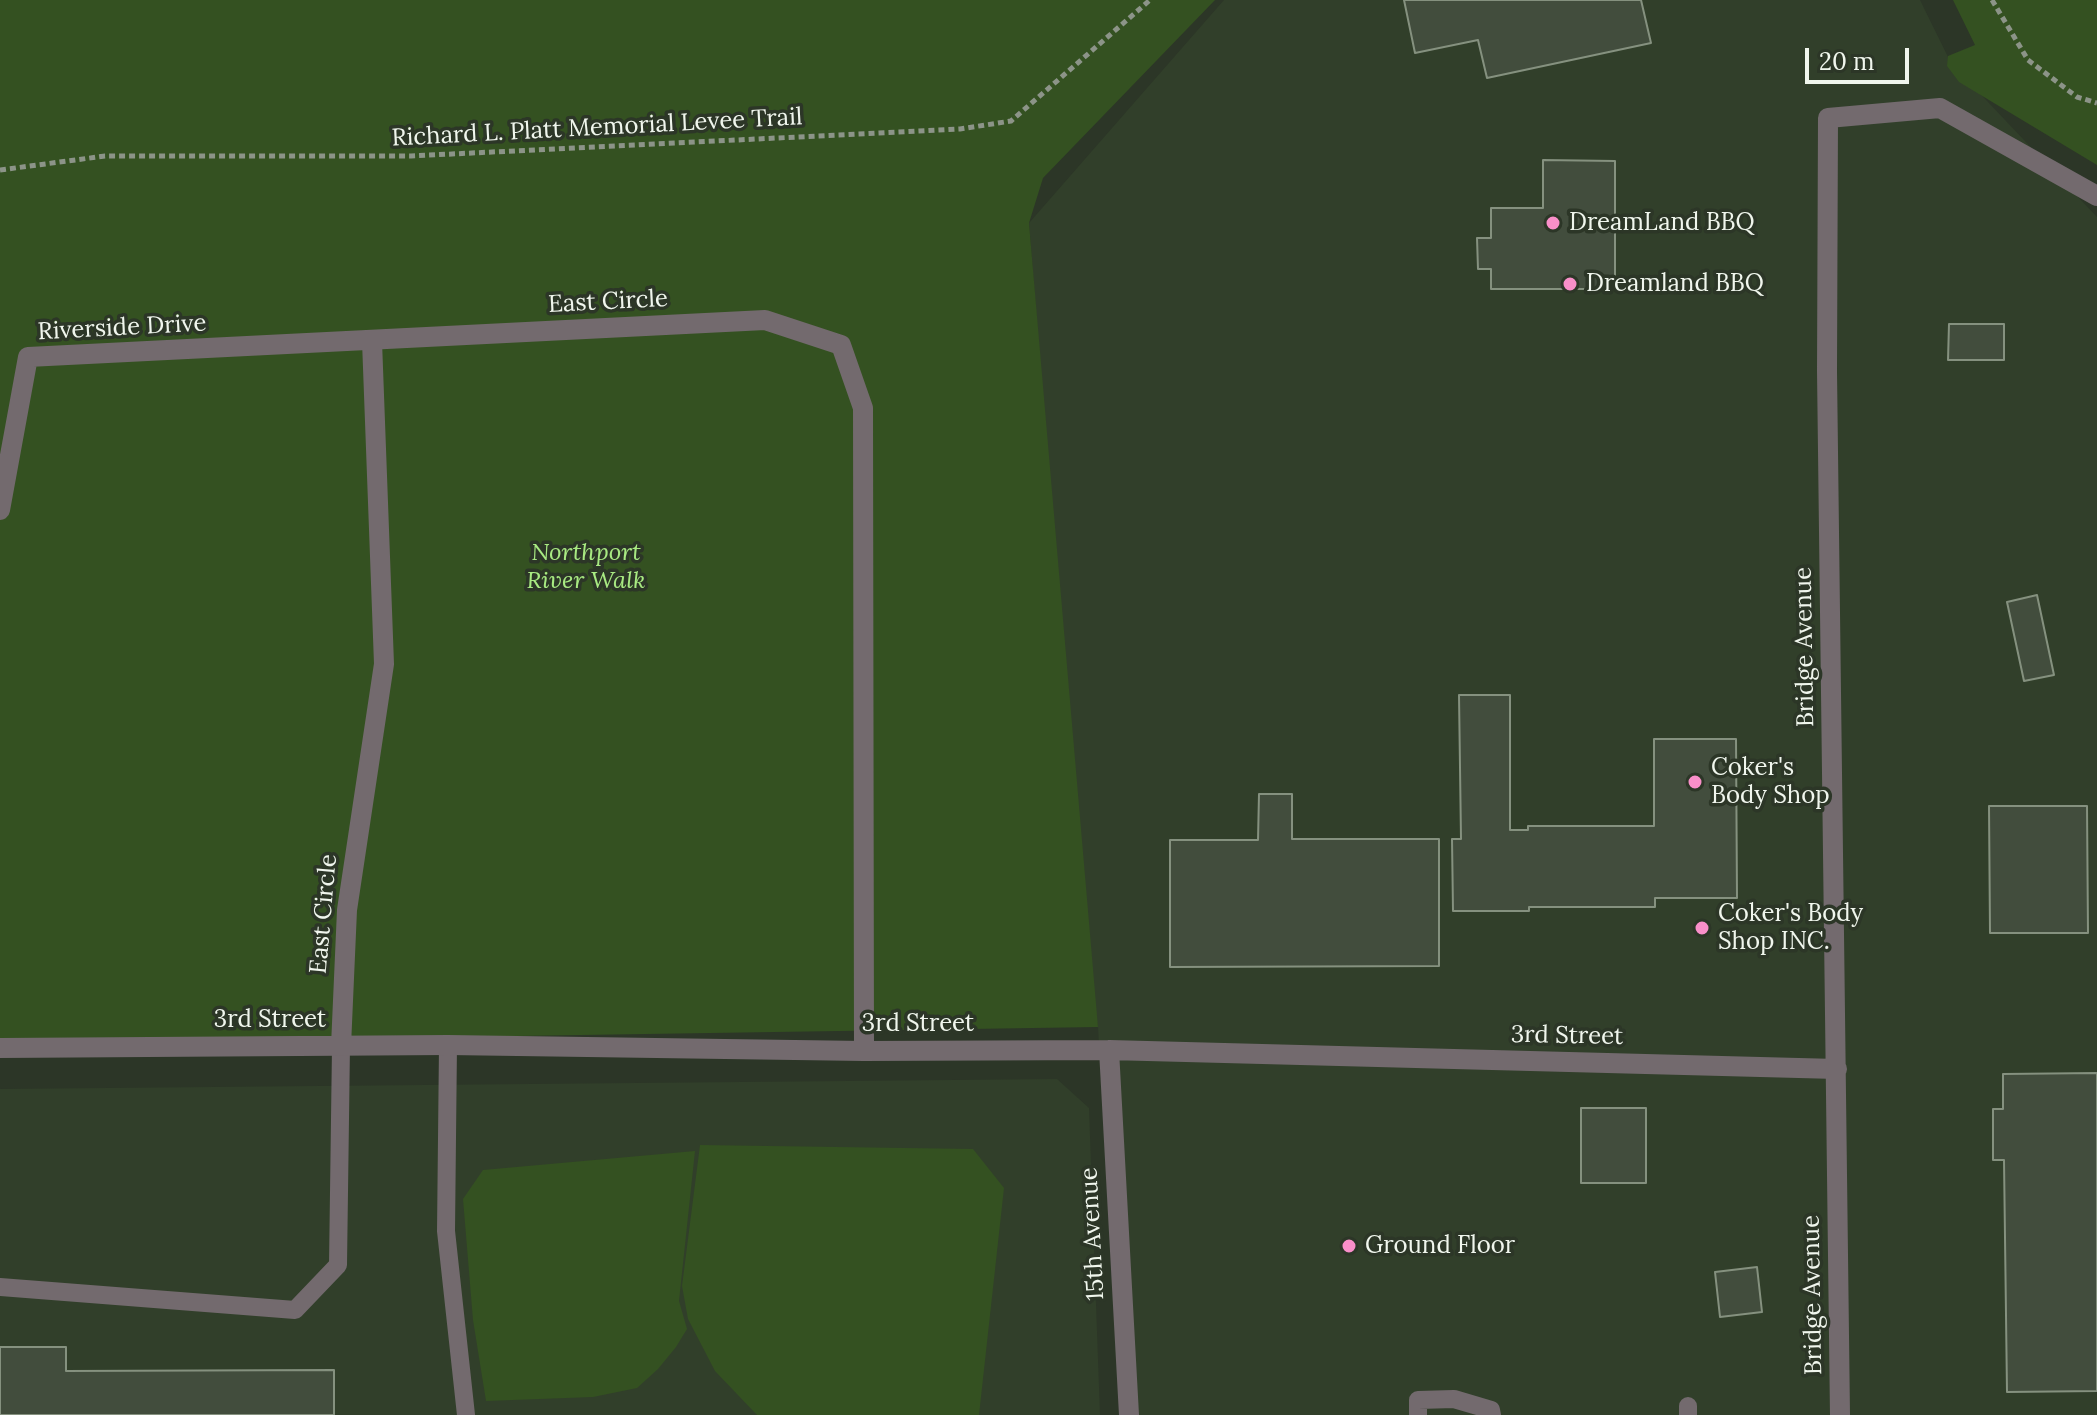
<!DOCTYPE html>
<style>
body{margin:0}
#map{position:relative;width:2097px;height:1415px;overflow:hidden;background:#2c3627;font-family:Lora,serif}
canvas{display:block}
.scale{position:absolute;left:1805px;top:48px;width:104px;height:36px;box-sizing:border-box;border:4px solid #f0f6ed;border-top:0;padding-left:10px;font-size:24px;line-height:28px;white-space:nowrap;color:#f0f6ed;-webkit-text-stroke:6px #2c3627;paint-order:stroke}
</style>
<div id="map">
<canvas width="2097" height="1415"></canvas>
<div class="scale">20 m</div>
</div>
<script>
const context = document.querySelector('canvas').getContext('2d');
context.lineJoin = 'round';
function fillPath(path, color) {
  context.fillStyle = color;
  context.fill(path, 'evenodd');
}
function strokePath(path, color, width, dash) {
  context.strokeStyle = color;
  context.lineWidth = width;
  context.lineCap = dash ? 'butt' : 'round';
  context.setLineDash(dash || []);
  context.stroke(path);
}
function drawText(font, color, halo, rows, align = 'center') {
  context.font = font + ' Lora,serif';
  context.lineWidth = 7;
  context.setLineDash([]);
  context.textBaseline = 'middle';
  context.strokeStyle = halo;
  context.fillStyle = color;
  for (const [text, x, y, turn = 0] of rows) {
    context.save();
    context.translate(x, y);
    context.rotate((+turn || 0) * Math.PI / 180);
    context.textAlign = isNaN(turn) ? turn : align;
    if (halo) context.strokeText(text, 0, 0);
    context.fillText(text, 0, 0);
    context.restore();
  }
}
fillPath(new Path2D(`
 M1224 0H1920L1951 63 2097 217V1415H1120L1098 1027 1089 982 1029 223Z
 M1057 1079 1089 1108 1100 1415H0V1089Z`), '#313f2a');
fillPath(new Path2D(`
 M0 0H1215L1043 178 1029 223 1098 1027 0 1044Z
 M1953 0H2097V165L1959 82 1947 66 1948 56 1975 45Z
 M700 1145 973 1149 1004 1188 979 1415H757L715 1371 688 1319 682 1286Z
 M695 1151 679 1301 687 1329 676 1347 658 1369 637 1388 593 1397 486 1401 473 1320 463 1199 483 1170Z`), '#345121');
const building = new Path2D(`
 M1404 0H1641L1651 43 1487 78 1478 40 1415 53Z
 M1543 160 1615 161V289H1491V269H1478L1477 238H1491V208H1543Z
 M1949 324H2004V360H1948Z
 M2037 595 2054 675 2024 681 2007 602Z
 M1459 695H1510V830H1528V826H1654V739H1736L1737 898H1655V907H1529V911H1453L1452 839H1461Z
 M1259 794H1292V839H1439V966L1170 967V840H1258Z
 M1989 806H2087L2088 933H1990Z
 M2097 1073V1391L2007 1392 2004 1160H1993V1109H2003V1074Z
 M1581 1108H1646V1183H1581Z
 M1757 1267 1762 1312 1720 1317 1715 1272Z
 M0 1347H66V1371L334 1370V1415H0Z`);
fillPath(building, '#424d3d');
strokePath(building, '#85917f', 2);
strokePath(new Path2D(`
 M1992 0 2028 60 2077 97 2097 103
 M0 170 105 156H411L960 129 1011 121 1150 0`), '#8c9488', 5, [6, 4]);
strokePath(new Path2D(`
 M448 1045 446 1231 466 1415
 M0 1287 295 1310 338 1265 341 1046
 M1688 1406V1415
 M1418 1415V1400L1454 1399 1491 1410 1492 1415`), '#736a6e', 18);
strokePath(new Path2D(`
 M0 510 28 357 765 320 841 345 863 408 864 1051
 M341 1046 347 910 384 664 372 341
 M0 1048 448 1045 864 1051 1109 1050 1837 1069
 M1109 1050 1129 1415
 M1840 1415 1827 371 1828 118 1940 108 2097 196`), '#736a6e', 20);
for (const [x, y, r, color] of [
 [1553,223,8,"#f98fc9"],
 [1570,284,8,"#f98fc9"],
 [1695,782,8,"#f98fc9"],
 [1702,928,8,"#f98fc9"],
 [1349,1246,8,"#f98fc9"]
]) {
  const dot = new Path2D();
  dot.arc(x, y, r, 0, 2 * Math.PI);
  context.fillStyle = color;
  context.fill(dot);
  strokePath(dot, '#2c3627', 3);
}
drawText('24px', '#f0f6ed', '#2c3627', [
 ["Richard L. Platt Memorial Levee Trail",597,128,-3],
 ["East Circle",608,302,-3],
 ["Riverside Drive",122,328,-3],
 ["Bridge Avenue",1805,647,-91],
 ["East Circle",324,914,-85],
 ["3rd Street",270,1020],
 ["3rd Street",918,1024],
 ["3rd Street",1567,1036,1],
 ["15th Avenue",1093,1234,-93],
 ["Bridge Avenue",1813,1295,-91]
]);
drawText('24px', '#f0f6ed', '#2c3627', [
 ["DreamLand BBQ",1569,223],
 ["Dreamland BBQ",1586,284],
 ["Coker's",1711,768],
 ["Body Shop",1711,796],
 ["Coker's Body",1718,914],
 ["Shop INC.",1718,942],
 ["Ground Floor",1365,1246]
], 'left');
drawText('italic 24px', '#a8ea82', '#2c3627', [
 ["Northport",586,553],
 ["River Walk",586,581]
]);
</script>
